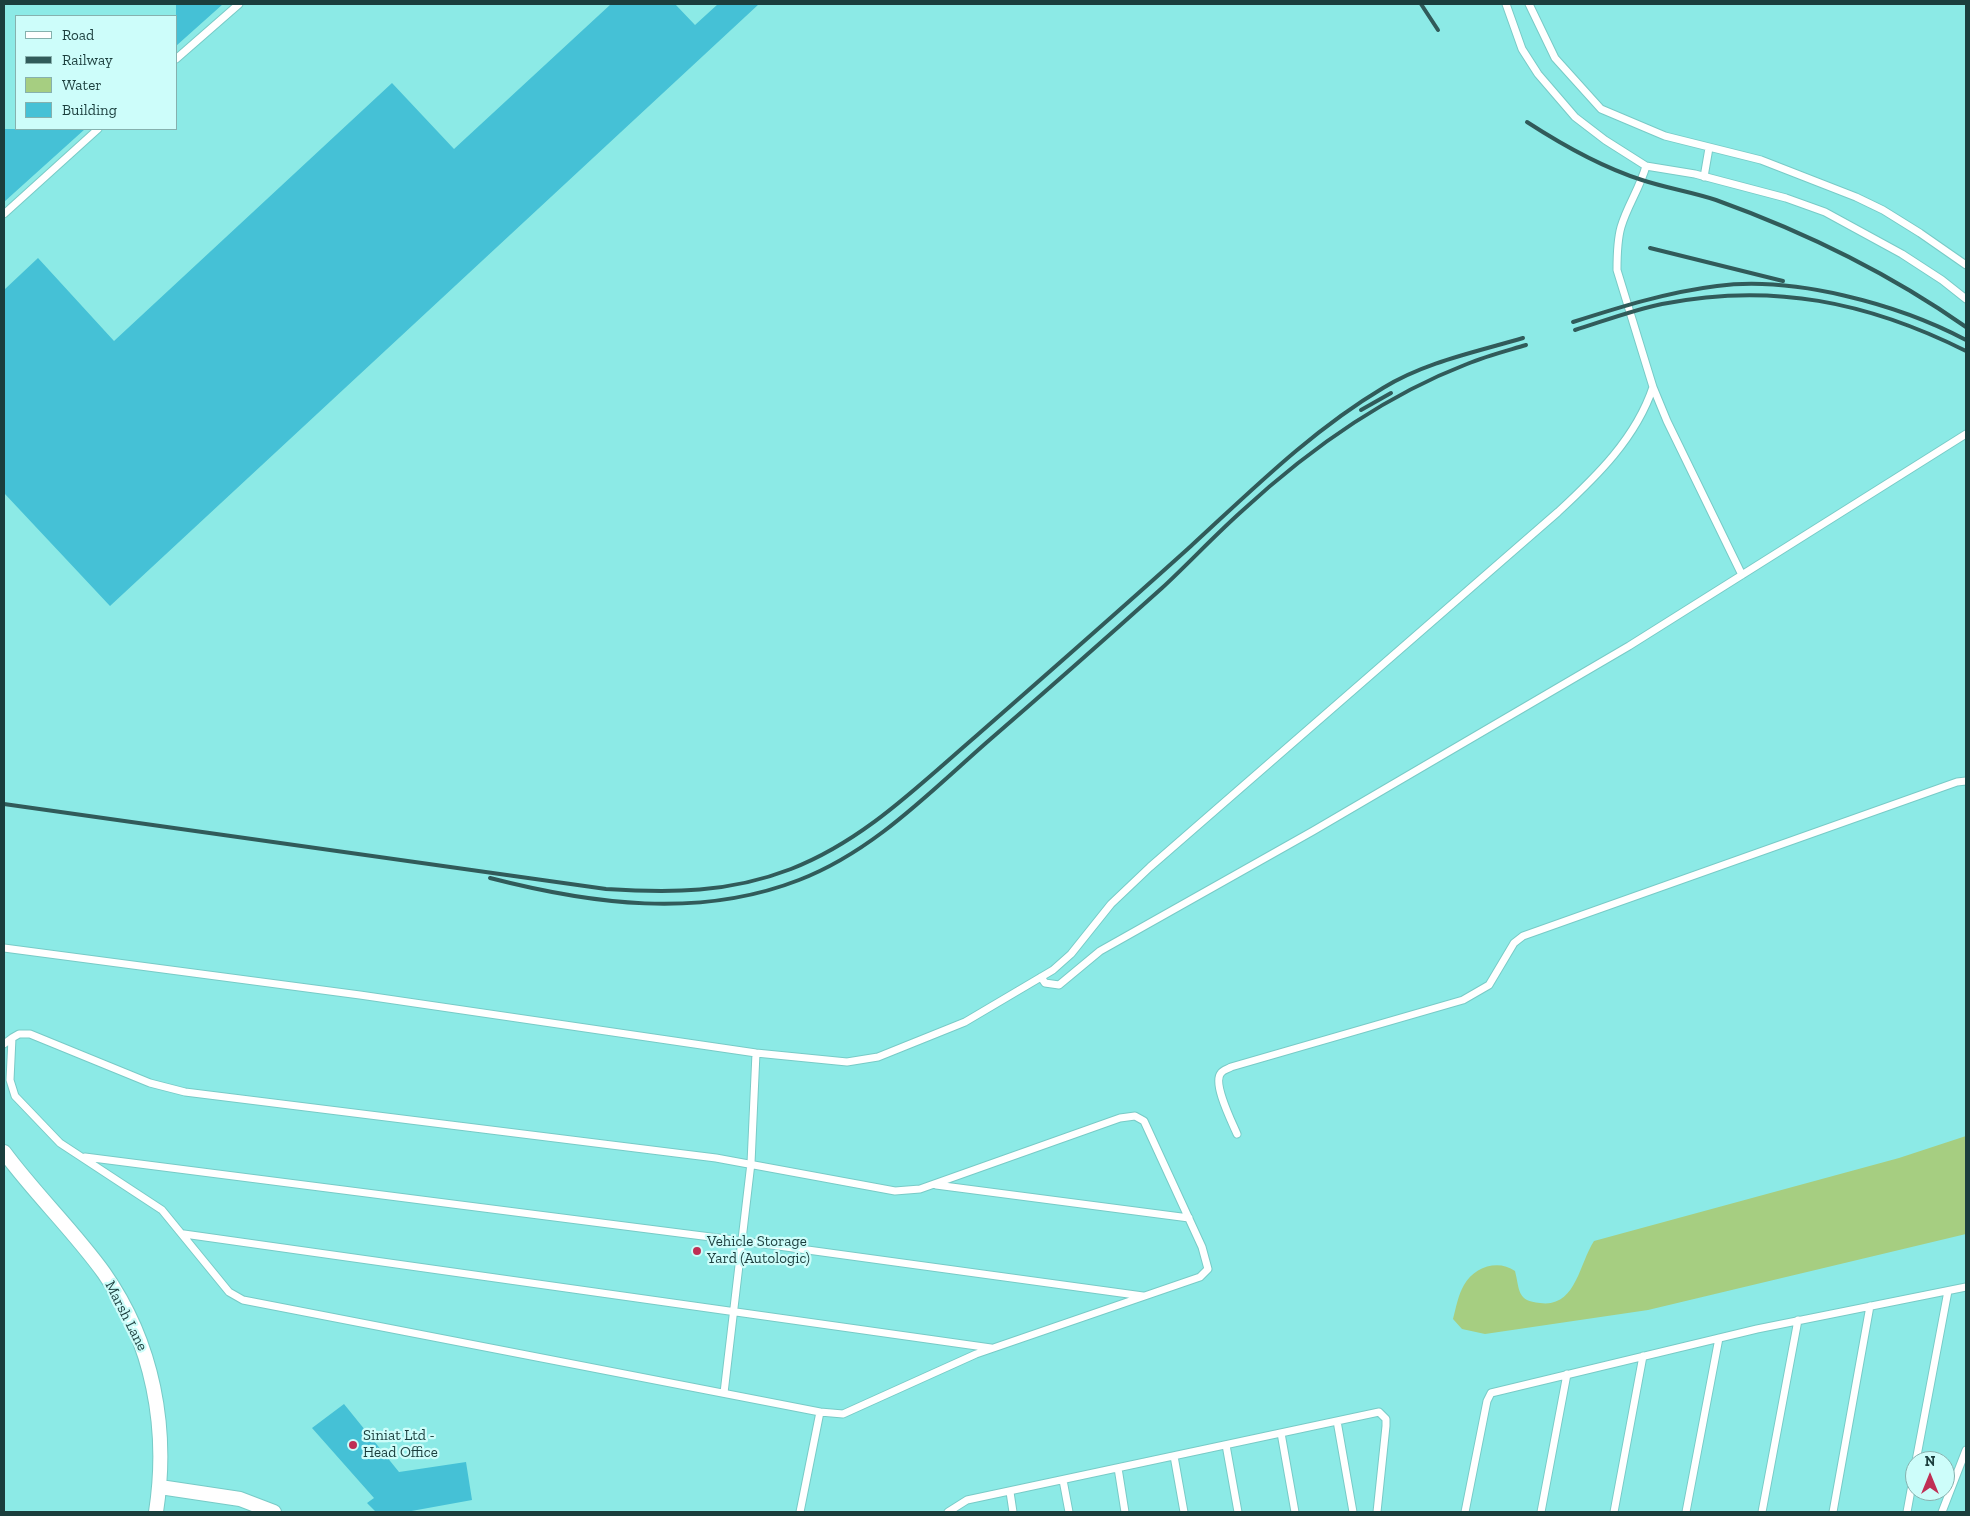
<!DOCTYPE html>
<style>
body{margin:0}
#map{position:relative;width:1970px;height:1516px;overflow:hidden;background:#a3f7f2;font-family:"Zilla Slab",serif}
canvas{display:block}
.frame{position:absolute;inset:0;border:5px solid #1b3e3d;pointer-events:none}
.legend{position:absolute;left:15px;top:15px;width:162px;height:115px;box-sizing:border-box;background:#cdfdfa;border:1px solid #86b1ae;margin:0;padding:6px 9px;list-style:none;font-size:15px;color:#1b3e3d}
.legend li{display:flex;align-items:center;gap:10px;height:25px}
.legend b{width:25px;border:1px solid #86b1ae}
.north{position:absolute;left:1905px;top:1451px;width:50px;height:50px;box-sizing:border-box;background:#cdfdfa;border:1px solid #86b1ae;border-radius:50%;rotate:0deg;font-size:14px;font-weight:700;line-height:20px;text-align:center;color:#1b3e3d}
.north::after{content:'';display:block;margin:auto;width:18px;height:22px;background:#bf2f54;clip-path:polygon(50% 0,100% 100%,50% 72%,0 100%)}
</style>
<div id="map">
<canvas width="1970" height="1516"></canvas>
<div class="frame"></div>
<ul class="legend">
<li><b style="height:6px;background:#fff"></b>Road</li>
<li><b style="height:6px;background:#315b5a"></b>Railway</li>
<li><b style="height:14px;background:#a6ce81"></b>Water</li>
<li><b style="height:14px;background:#45c1d6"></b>Building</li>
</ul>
<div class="north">N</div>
</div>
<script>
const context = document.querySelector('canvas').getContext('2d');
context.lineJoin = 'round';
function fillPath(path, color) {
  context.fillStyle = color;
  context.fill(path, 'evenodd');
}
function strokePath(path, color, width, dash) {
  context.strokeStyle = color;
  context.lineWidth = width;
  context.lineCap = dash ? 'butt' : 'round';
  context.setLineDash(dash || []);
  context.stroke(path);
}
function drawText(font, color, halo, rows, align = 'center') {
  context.font = font + ' "Zilla Slab",serif';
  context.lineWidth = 4.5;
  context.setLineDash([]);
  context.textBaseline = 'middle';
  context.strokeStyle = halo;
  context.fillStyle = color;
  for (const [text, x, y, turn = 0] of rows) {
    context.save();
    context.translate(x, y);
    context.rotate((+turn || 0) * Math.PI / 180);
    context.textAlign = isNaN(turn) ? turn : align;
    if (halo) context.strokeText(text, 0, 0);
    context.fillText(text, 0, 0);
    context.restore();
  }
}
fillPath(new Path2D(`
 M4 4H1966V1512H4ZM16 16H176V129H16ZM1915 1461H1945V1491H1915Z`), '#8ceae6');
fillPath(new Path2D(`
 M1966 1136V1234L1648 1310 1485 1334 1462 1329 1453 1319C1456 1308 1458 1295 1464 1285 1474 1267 1498 1259 1515 1271 1520 1291 1517 1301 1540 1303 1576 1308 1579 1264 1594 1241L1899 1158Z`), '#a6ce81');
fillPath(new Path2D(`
 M176 4H223L176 46Z
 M611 4H675L695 25 718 4H759L110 606 4 493V290L38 258 114 341 392 83 454 149Z
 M4 129H85L4 202Z
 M344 1404 399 1472 466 1462 472 1500 406 1512H376L367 1503 374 1498 312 1428Z`), '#45c1d6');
const lane = new Path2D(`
 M1506 4 1522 49 1538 74 1575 117 1605 140 1646 166 1695 174 1786 198 1825 212 1902 254 1942 280 1966 299
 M1529 4 1555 58 1601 109 1665 136 1761 160 1856 197 1883 210 1920 233 1966 265
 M176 59 239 4
 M1704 177 1709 148
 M4 214 98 129
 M1653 387 1667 421 1742 575
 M4 948 360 995 756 1053 847 1062 878 1057 965 1022 1053 970 1071 954 1111 904 1150 867 1558 512C1597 476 1636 438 1653 387L1617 270C1617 256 1617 241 1621 227 1627 206 1640 188 1646 166
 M1041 977 1045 983 1059 985 1100 951 1313 831 1629 646 1966 434
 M19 1034H30L150 1083 185 1092 716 1158 895 1191 920 1189 1120 1118 1135 1116 1144 1121 1202 1247 1208 1269 1200 1277 976 1354 843 1414 820 1412 243 1300 229 1292 162 1210 60 1143 15 1096 10 1080 12 1038Z
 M4 1044 12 1038
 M1237 1134C1232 1122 1212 1083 1221 1073 1223 1070 1228 1069 1231 1067L1463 1000 1489 985 1514 943 1523 936 1957 782 1966 781
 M85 1157 742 1241 1143 1296
 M936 1185 1189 1218
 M184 1234 991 1348
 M724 1393 751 1163 756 1053
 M1337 1421 1353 1512
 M1281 1433 1295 1512
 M1226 1445 1238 1512
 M1174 1456 1184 1512
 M1916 1461 1948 1291
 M1118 1468 1125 1512
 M1063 1480 1069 1512
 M1010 1492 1013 1512
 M800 1512 820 1412
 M948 1512 967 1500 1379 1412 1386 1419V1426L1377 1512
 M1465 1512 1487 1401 1491 1393 1757 1329 1966 1287
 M1541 1512 1567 1374
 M1614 1512 1643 1356
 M1686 1512 1719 1338
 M1762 1512 1798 1320
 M1833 1512 1870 1306
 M1907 1512 1915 1468
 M1942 1512 1966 1450`);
const street = new Path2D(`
 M4 1152C35 1194 73 1230 104 1273 153 1343 169 1428 156 1512
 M160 1487 240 1499 274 1512`);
strokePath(lane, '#78cbc7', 9);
strokePath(street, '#78cbc7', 16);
strokePath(lane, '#fff', 7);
strokePath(street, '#fff', 14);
strokePath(new Path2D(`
 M1421 4 1438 30
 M1527 122C1564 146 1601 167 1642 180 1666 188 1692 192 1716 200 1805 232 1889 273 1966 327
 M1650 248 1783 281
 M1573 322C1620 307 1668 292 1717 286 1794 276 1898 304 1966 340
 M1575 330C1604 321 1633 310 1662 304 1772 282 1868 302 1966 351
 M1361 410 1391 393
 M4 804 606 889C671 893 729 893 791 869 863 841 917 787 975 737 1047 674 1119 611 1191 546 1252 490 1311 431 1383 388 1425 362 1476 352 1523 338
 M490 878C591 904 699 919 799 880 872 852 928 794 986 743 1045 692 1104 640 1162 588 1189 563 1214 536 1242 511 1307 451 1384 396 1467 364 1486 356 1506 351 1526 345`), '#315b5a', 4);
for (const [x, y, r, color] of [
 [697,1251,5,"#bf2f54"],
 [353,1445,5,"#bf2f54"]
]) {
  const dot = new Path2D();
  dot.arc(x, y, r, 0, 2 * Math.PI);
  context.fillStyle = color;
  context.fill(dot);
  strokePath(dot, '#cdfdfa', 2);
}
drawText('15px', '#1b3e3d', '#cdfdfa', [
 ["Vehicle Storage",707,1242],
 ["Yard (Autologic)",707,1259],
 ["Siniat Ltd -",363,1436],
 ["Head Office",363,1453]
], 'left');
drawText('15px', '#1b3e3d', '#cdfdfa', [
 ["Marsh Lane",126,1316,63]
]);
</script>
